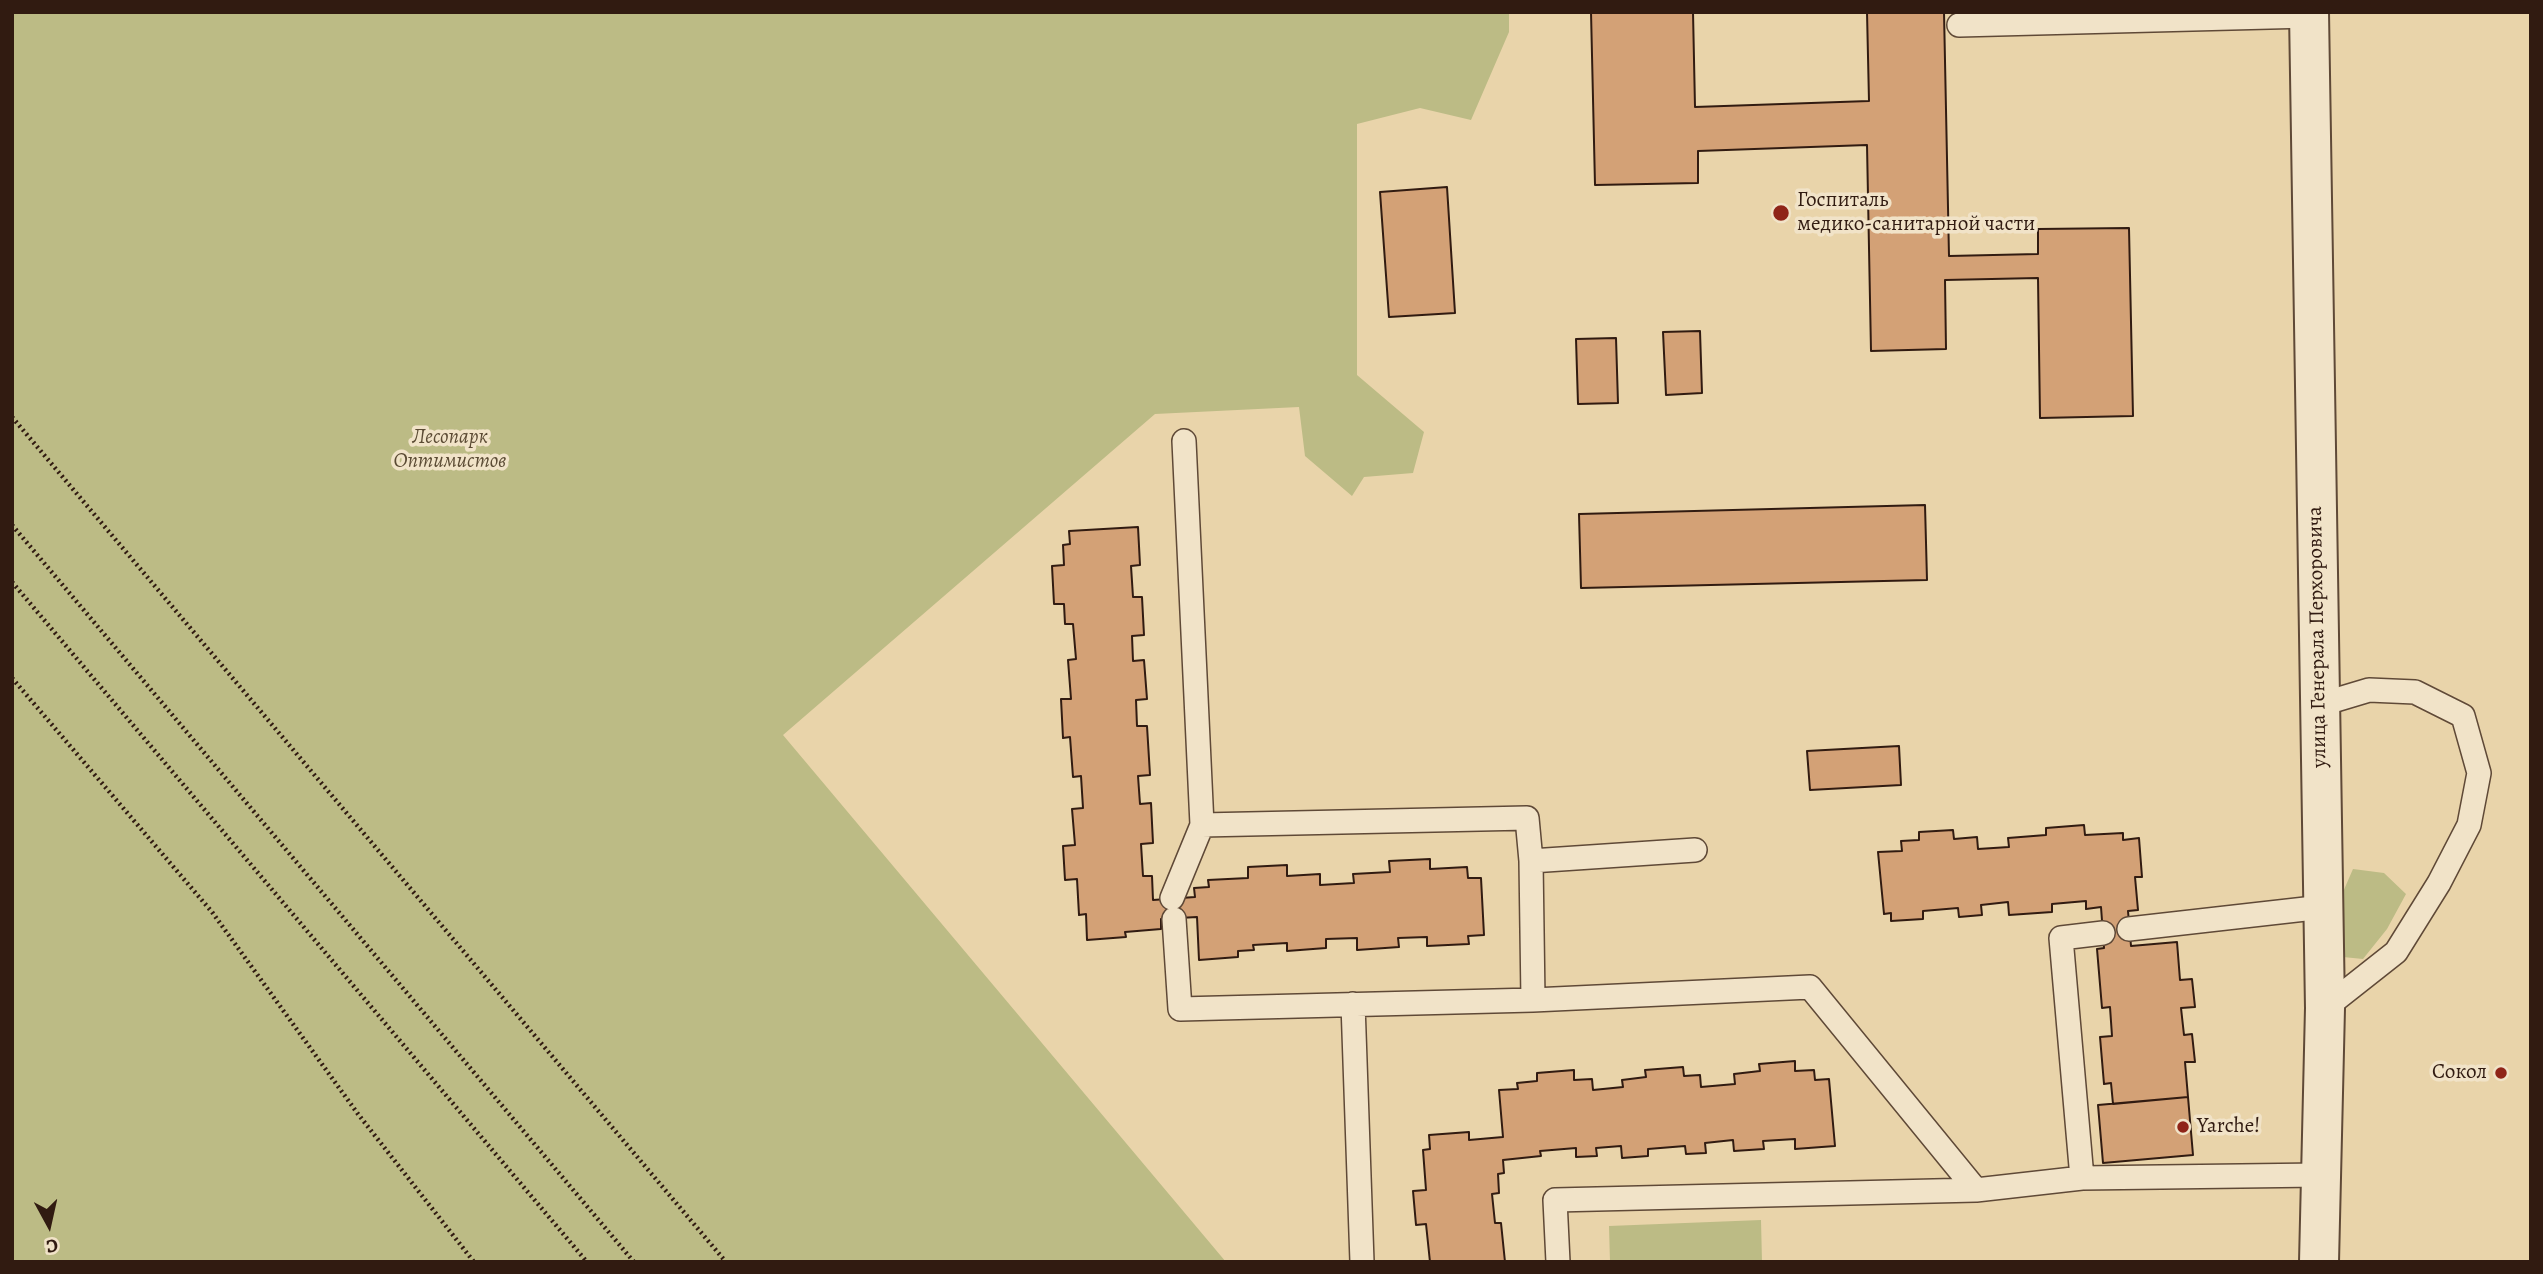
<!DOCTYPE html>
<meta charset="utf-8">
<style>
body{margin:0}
#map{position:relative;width:2543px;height:1274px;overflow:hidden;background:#e9d4aa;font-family:Alegreya,serif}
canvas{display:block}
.frame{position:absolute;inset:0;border:14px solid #311b11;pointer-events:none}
.north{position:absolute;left:14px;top:1190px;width:70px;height:70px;-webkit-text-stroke:5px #f1e3c8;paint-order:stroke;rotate:172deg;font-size:19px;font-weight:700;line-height:28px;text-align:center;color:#311b11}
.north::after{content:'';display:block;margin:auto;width:24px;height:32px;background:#311b11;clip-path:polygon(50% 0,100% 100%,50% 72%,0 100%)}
</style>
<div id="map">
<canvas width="2543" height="1274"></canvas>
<div class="frame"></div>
<div class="north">С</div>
</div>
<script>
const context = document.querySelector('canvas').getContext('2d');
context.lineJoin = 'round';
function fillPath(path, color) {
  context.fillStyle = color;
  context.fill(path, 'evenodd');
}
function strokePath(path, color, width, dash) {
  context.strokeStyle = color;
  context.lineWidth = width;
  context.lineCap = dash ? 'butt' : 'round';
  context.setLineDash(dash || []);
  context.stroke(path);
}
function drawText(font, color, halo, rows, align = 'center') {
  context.font = font + ' Alegreya,serif';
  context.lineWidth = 7;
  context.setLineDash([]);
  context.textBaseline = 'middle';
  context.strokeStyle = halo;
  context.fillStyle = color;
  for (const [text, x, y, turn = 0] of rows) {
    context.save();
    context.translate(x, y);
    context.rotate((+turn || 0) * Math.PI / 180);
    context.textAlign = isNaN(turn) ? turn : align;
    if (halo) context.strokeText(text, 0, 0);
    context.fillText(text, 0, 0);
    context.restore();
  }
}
fillPath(new Path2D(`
 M12 12H1509V32L1471 120 1420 108 1357 124V375L1424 432 1413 473 1364 477 1352 496 1305 456 1299 407 1155 414 783 735 1226 1262H12Z
 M2353 869 2384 873 2406 894 2387 929 2363 959 2343 957V892Z
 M1761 1220 1762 1262H1610L1609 1226Z`), '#bcbb85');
const building = new Path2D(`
 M1591 12H1693L1695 107 1869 101 1867 12H1944L1949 256 2038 254V229L2129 228 2133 416 2040 418 2038 278 1945 280 1946 349 1871 351 1867 145 1698 151V183L1595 185Z
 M1447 187 1455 313 1389 317 1380 192Z
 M1700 331 1702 393 1666 395 1663 332Z
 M1616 338 1618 403 1578 404 1576 339Z
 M1925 505 1927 580 1581 588 1579 514Z
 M1138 527 1140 565 1131 566 1133 597H1142L1144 635 1132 636 1133 661 1144 660 1147 699 1136 700 1137 726H1147L1150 775 1138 776 1140 804 1151 803 1153 843 1141 844 1143 876H1152L1153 900 1195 897 1194 888 1209 887 1208 880 1248 878V867L1287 865V876L1320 874V885L1354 883 1353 874 1390 872 1389 861 1430 859V869L1467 867 1468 878H1481L1484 935 1468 936 1469 944 1427 946V937L1398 938 1399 947 1357 950V938L1326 939V948L1287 951V943L1253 945 1254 950 1238 951V957L1199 960 1197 917 1161 919V929L1125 932 1126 937 1087 940 1086 914 1079 915 1077 879 1065 880 1063 846 1075 845 1072 809 1083 808 1081 776 1073 777 1070 737 1063 738 1061 699H1071L1068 660 1076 659 1073 624H1065L1064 604H1054L1052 566 1064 565 1063 545 1070 544 1069 531Z
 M1899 746 1901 785 1810 790 1807 751Z
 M2084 825 2085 835 2123 833V840L2139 838 2142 877H2135L2138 910 2128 911 2131 946 2177 942 2180 980 2192 979 2195 1007 2181 1008 2184 1035 2192 1034 2195 1062H2185L2188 1097 2113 1104 2111 1083 2104 1084 2100 1037 2112 1036 2110 1007 2102 1008 2097 949 2104 948 2101 907 2086 909V901L2052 904V912L2009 915 2008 902 1981 905 1982 915 1959 917 1958 908 1923 911V919L1891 921V913L1884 914 1878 852 1902 851 1901 841 1919 840V832L1953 830 1954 839 1977 837 1978 849 2009 847 2008 838 2046 835V828Z
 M1795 1061V1071L1814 1070 1815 1080 1829 1079 1835 1146 1795 1149V1139L1763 1141 1764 1149 1734 1151 1733 1140 1705 1143 1706 1153 1686 1154 1685 1146 1648 1149V1156L1622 1158 1621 1146 1596 1148 1597 1156 1576 1157V1148L1540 1151 1541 1156 1503 1160 1504 1173 1498 1174 1499 1193 1492 1194 1495 1223H1501L1505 1262H1430L1426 1224 1416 1225 1413 1191 1426 1190 1423 1150 1430 1149 1429 1135 1469 1132V1140L1503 1137 1499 1090 1518 1089 1517 1083 1537 1081V1073L1574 1070V1080L1592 1079 1593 1090 1623 1087 1622 1080 1646 1077 1645 1070 1683 1067 1684 1076 1700 1075 1701 1087 1735 1084 1734 1074 1760 1071 1759 1064Z
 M2188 1097 2193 1155 2103 1163 2098 1105Z`);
fillPath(building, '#d3a176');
strokePath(building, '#311b11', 2);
const service = new Path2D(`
 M1959 25 2309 16
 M1184 441 1202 825 1527 818 1531 861 1533 1000
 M2319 705 2369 690 2415 692 2463 716 2479 773 2469 825 2439 883 2396 952 2325 1008
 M1531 861 1695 850
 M1172 898 1202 825
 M1174 919 1180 1009 1533 1000 1810 987 1976 1190
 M2129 929 2323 907
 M1353 1004 1362 1262
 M2082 1178 2061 938 2103 933
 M1558 1262 1555 1200 1976 1190 2082 1178 2320 1175`);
const tertiary = new Path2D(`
 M2309 12 2325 1008 2319 1262`);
strokePath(service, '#5f4937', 26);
strokePath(tertiary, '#5f4937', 42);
strokePath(new Path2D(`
 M12 417 726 1262
 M12 525 634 1262
 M12 582 587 1262
 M12 678 212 912 358 1114 474 1262`), '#311b11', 4.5, [2, 3.5]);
strokePath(service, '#f1e3c8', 23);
strokePath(tertiary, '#f1e3c8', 38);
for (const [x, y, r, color] of [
 [1781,213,9,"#8f2418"],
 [2501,1073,7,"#8f2418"],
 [2183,1127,7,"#8f2418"]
]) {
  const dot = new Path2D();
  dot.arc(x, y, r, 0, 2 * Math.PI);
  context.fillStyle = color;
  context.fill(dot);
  strokePath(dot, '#f1e3c8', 2.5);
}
drawText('21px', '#311b11', '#f1e3c8', [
 ["Госпиталь",1797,201],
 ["медико-санитарной части",1797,225],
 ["Сокол",2487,1073,"right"],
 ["Yarche!",2197,1127]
], 'left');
drawText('italic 21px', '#5b4b34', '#f1e3c8', [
 ["Лесопарк",450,438],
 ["Оптимистов",450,462]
]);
drawText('21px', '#311b11', '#f1e3c8', [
 ["улица Генерала Перхоровича",2318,637,-91]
]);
</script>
